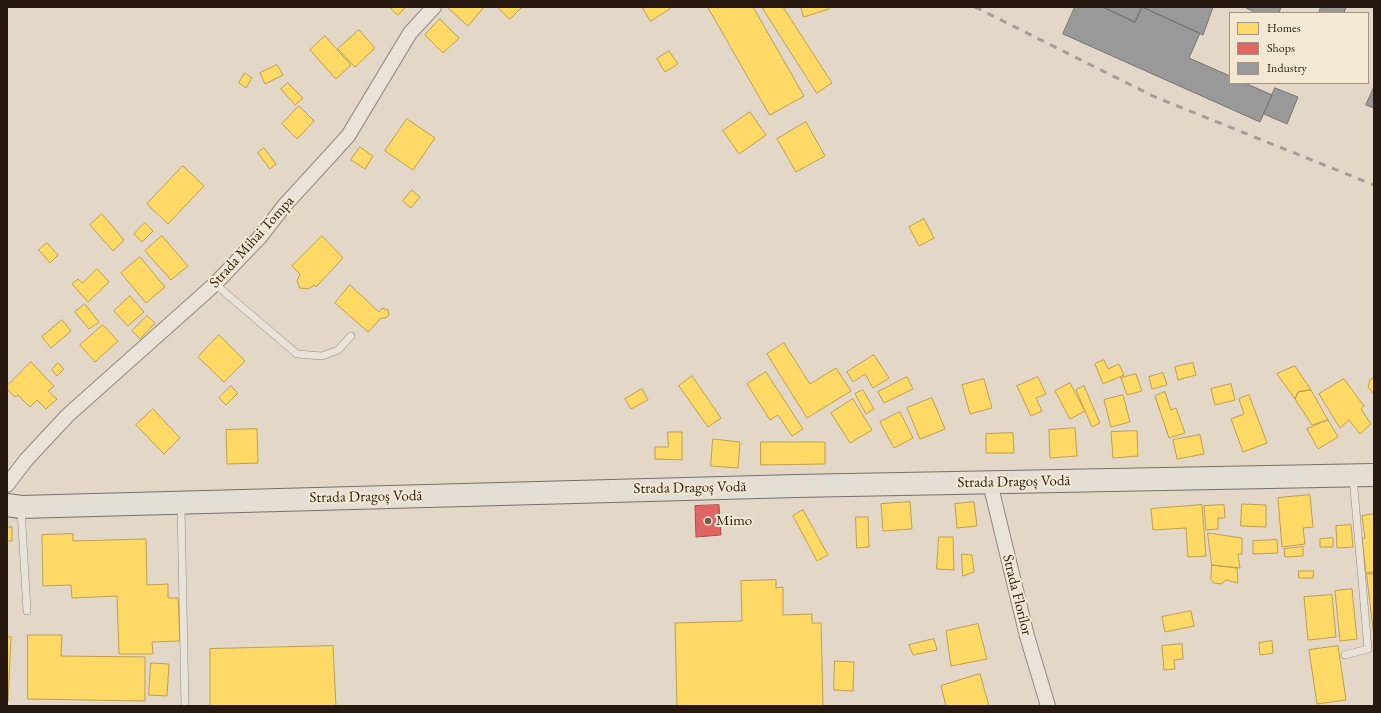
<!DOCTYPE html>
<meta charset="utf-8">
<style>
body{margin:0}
#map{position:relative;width:1381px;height:713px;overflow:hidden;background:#e3d8c7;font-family:"EB Garamond",serif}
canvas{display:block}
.frame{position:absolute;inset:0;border:8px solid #271910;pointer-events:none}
.legend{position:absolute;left:1229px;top:12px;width:140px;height:72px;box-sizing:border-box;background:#f5e8d2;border:1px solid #a39584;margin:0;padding:5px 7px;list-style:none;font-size:12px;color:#271910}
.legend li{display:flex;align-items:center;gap:8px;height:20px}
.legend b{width:20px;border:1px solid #a39584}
</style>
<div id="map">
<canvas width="1381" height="713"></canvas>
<div class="frame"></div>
<ul class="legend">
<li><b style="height:11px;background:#ffd966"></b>Homes</li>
<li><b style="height:11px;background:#e06666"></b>Shops</li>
<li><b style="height:11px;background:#999"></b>Industry</li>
</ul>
</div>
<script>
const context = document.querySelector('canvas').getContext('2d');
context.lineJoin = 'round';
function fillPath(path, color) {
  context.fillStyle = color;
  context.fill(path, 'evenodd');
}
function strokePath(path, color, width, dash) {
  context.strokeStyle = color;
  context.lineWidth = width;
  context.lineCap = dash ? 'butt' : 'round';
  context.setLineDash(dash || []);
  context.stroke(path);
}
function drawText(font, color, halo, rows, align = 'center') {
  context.font = font + ' "EB Garamond",serif';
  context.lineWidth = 4;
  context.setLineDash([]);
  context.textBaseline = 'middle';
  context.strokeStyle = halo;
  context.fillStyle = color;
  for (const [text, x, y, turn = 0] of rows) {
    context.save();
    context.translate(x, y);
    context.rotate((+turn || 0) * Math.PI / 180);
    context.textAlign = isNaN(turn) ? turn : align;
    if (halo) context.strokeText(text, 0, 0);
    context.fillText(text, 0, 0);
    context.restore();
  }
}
const homes = new Path2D(`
 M390 7H406L398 15Z
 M451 7H484L468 26 449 9Z
 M498 7H520L521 8 510 19Z
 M642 7H671V8L651 21Z
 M708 7H753L804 96 770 115Z
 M762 7H783L832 83 817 93Z
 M801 7H828L829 9 804 17Z
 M440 19 459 38 443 53 425 35Z
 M359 30 375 48 355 67 338 49Z
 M325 36 351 65 336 79 310 50Z
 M669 51 678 64 665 72 657 59Z
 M277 65 283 75 265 84 260 73Z
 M245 73 252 78 246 88 239 83Z
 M288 83 303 98 295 105 281 89Z
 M299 106 314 121 297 139 282 124Z
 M750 112 766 135 739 154 723 131Z
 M407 119 435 138 413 170 385 151Z
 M806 122 825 156 796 172 777 139Z
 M360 147 373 156 365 169 351 160Z
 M264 148 276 164 270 169 258 153Z
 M183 166 204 186 168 224 147 204Z
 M412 190 420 197 411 208 403 201Z
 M102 214 124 240 113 251 90 225Z
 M924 219 934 238 919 246 909 227Z
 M145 223 153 231 142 242 134 234Z
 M162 236 188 266 171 280 145 251Z
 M322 236 343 258 316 287 314 285 308 289 300 288 297 281 300 274 292 266Z
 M47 243 58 255 50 263 39 250Z
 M140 257 165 287 146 303 121 273Z
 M97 269 109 282 88 302 72 284 78 279 82 283Z
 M350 285 379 312 382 308 388 310 389 315 386 318H381L368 332 335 303Z
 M130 296 144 312 128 326 114 311Z
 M85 304 99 322 89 329 75 312Z
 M147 316 155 323 140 339 132 331Z
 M62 320 71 331 51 348 42 337Z
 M103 325 118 341 95 362 80 345Z
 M219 335 245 361 224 382 198 357Z
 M784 343 810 384 836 368 851 391 807 418 767 354Z
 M874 355 889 378 873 388 865 374 853 382 847 372Z
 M1104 360 1108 369 1119 364 1124 375 1103 384 1095 364Z
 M31 362 54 386 48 391 57 399 46 409 37 400 30 407 18 395 15 397 7 389V386Z
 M58 363 64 369 57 376 52 370Z
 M1193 363 1196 375 1178 380 1175 367Z
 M1295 366 1311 390 1298 392 1295 399 1277 374Z
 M766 372 803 429 792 436 778 415 770 420 747 384Z
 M1163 373 1167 385 1152 389 1149 377Z
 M1136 374 1142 391 1127 395 1121 378Z
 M692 376 721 418 708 427 679 386Z
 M907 377 913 389 884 403 878 392Z
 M1038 377 1046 394 1036 398 1042 411 1031 416 1017 386Z
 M1374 378V394L1368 387 1370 380Z
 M984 379 992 408 970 414 962 385Z
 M1344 379 1364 406 1361 409 1371 424 1360 434 1349 420 1340 428 1319 394Z
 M1070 383 1085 411 1070 419 1055 391Z
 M1231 384 1235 400 1215 405 1211 389Z
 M231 386 238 393 226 405 219 398Z
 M1084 386 1100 423 1092 427 1076 390Z
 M642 389 648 400 631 409 625 399Z
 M863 390 874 409 866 414 855 394Z
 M1311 390 1328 420 1312 425 1295 399 1298 392Z
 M1165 392 1171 410 1176 408 1185 433 1169 438 1155 396Z
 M1123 395 1130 422 1111 427 1104 400Z
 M1249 395 1267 443 1243 452 1231 419 1244 414 1239 399Z
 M932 398 945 429 920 439 907 408Z
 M853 399 872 430 850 443 831 413Z
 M153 409 180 438 164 454 136 425Z
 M900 412 913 438 894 448 880 422Z
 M1328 420 1338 437 1318 449 1307 429Z
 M1075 428 1077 456 1050 458 1049 430Z
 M257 429 258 463 227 464 226 430Z
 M1137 431 1138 456 1113 458 1111 432Z
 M668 432H682V460L655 459V447H668Z
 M1013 433 1014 453H986V434Z
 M1200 435 1204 454 1177 459 1173 440Z
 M713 439 740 442 738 468 711 466Z
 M761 442H825V464L761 465Z
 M1310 495 1313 527 1303 528 1305 544 1282 547 1278 498Z
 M910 502 912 529 883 531 881 504Z
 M974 502 977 526 957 528 955 504Z
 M1242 504 1266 505V527L1241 526Z
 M1202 505 1206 556 1188 557 1186 528 1153 530 1151 509Z
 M1224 505 1225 518H1218V529L1206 530 1204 506Z
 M803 510 828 555 817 561 793 516Z
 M1374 514V572L1366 573 1362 538H1365L1362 516Z
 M856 517H868L869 547 857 548Z
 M1351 525 1353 547 1337 548 1336 526Z
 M7 527H12V541H7Z
 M1208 533 1242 538V554H1238L1240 568 1212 565Z
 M73 534V541L146 539 147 585 168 584V598H178L180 641 152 642 153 654H119L117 596 72 598 71 585 43 586 42 535Z
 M939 537H953L954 570 937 569Z
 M1333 538V547H1320V539Z
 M1277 540 1278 553 1253 554V541Z
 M1303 547V556L1285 557 1284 549Z
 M962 554 972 555 974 572 963 576Z
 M1212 565 1237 568 1238 583 1226 580 1221 584 1214 583 1211 580Z
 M1299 571H1314L1313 578H1299Z
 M1367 574H1374V637Z
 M776 580V588L783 587V615L812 614V623H821L823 706H677L675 623 742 621 741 581Z
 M1352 589 1357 639 1340 641 1335 591Z
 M1332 595 1336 637 1308 640 1304 597Z
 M1191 611 1194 626 1165 632 1162 617Z
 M978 624 987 659 951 666 946 631Z
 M28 635H62L61 656 145 657V701L28 699Z
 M7 637H11L8 702H7Z
 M934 639 937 650 913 655 909 645Z
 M1272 641 1273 653 1260 655 1259 643Z
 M1182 644 1183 659 1174 660 1175 669 1164 670 1162 646Z
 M333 646 336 706H210V649Z
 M1338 646 1346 700 1317 704 1309 650Z
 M835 661 854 662 853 691 834 690Z
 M151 663 169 664 167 696 149 695Z
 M980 674 989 706H946L941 686Z`);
fillPath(homes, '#ffd966');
strokePath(homes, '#be9f4c', 1);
const shops = new Path2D(`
 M719 505 721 535 696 537 695 506Z`);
fillPath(shops, '#e06666');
strokePath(shops, '#a84f4c', 1);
const industry = new Path2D(`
 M1075 7H1103L1135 22 1142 7 1200 33 1189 58 1230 76V83H1245L1272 95 1260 122 1063 34Z
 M1103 7H1213L1203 35 1142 7 1135 22Z
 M1245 7H1281L1279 13H1256Z
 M1321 7H1346L1344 13H1319Z
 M1374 87V108L1366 105Z
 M1275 88 1298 97 1287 124 1264 114Z`);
fillPath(industry, '#999');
strokePath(industry, '#777370', 1);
const lane = new Path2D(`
 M215 284 297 354 322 356 338 350 351 336
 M181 506 185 706
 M21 509 27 611
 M1345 655 1368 649 1353 477`);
const street = new Path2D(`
 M990 483 1027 636 1048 706
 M7 485 26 460 68 415 215 284 260 237 284 206 348 136 410 33 434 7`);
const primary = new Path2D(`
 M7 505 21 507 796 486 1374 475`);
strokePath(lane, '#928a7f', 8);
strokePath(street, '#928a7f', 16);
strokePath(primary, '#787066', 24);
strokePath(lane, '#e9e3da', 7);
strokePath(street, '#e9e3da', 14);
strokePath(primary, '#e5ded4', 22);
strokePath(new Path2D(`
 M975 7 1155 97 1374 185`), '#a49e97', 3, [7, 7]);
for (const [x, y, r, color] of [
 [708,521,4,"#695c50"]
]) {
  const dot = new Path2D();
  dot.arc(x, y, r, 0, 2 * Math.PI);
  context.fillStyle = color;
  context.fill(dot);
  strokePath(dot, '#f5e8d2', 1.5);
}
drawText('15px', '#271910', '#f5e8d2', [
 ["Strada Mihai Tompa",252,242,-48],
 ["Strada Dragoș Vodă",1014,482,-1],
 ["Strada Dragoș Vodă",690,488,-1],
 ["Strada Dragoș Vodă",366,497,-1],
 ["Strada Florilor",1017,595,76]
]);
drawText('15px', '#271910', '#f5e8d2', [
 ["Mimo",716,521]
], 'left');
</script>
